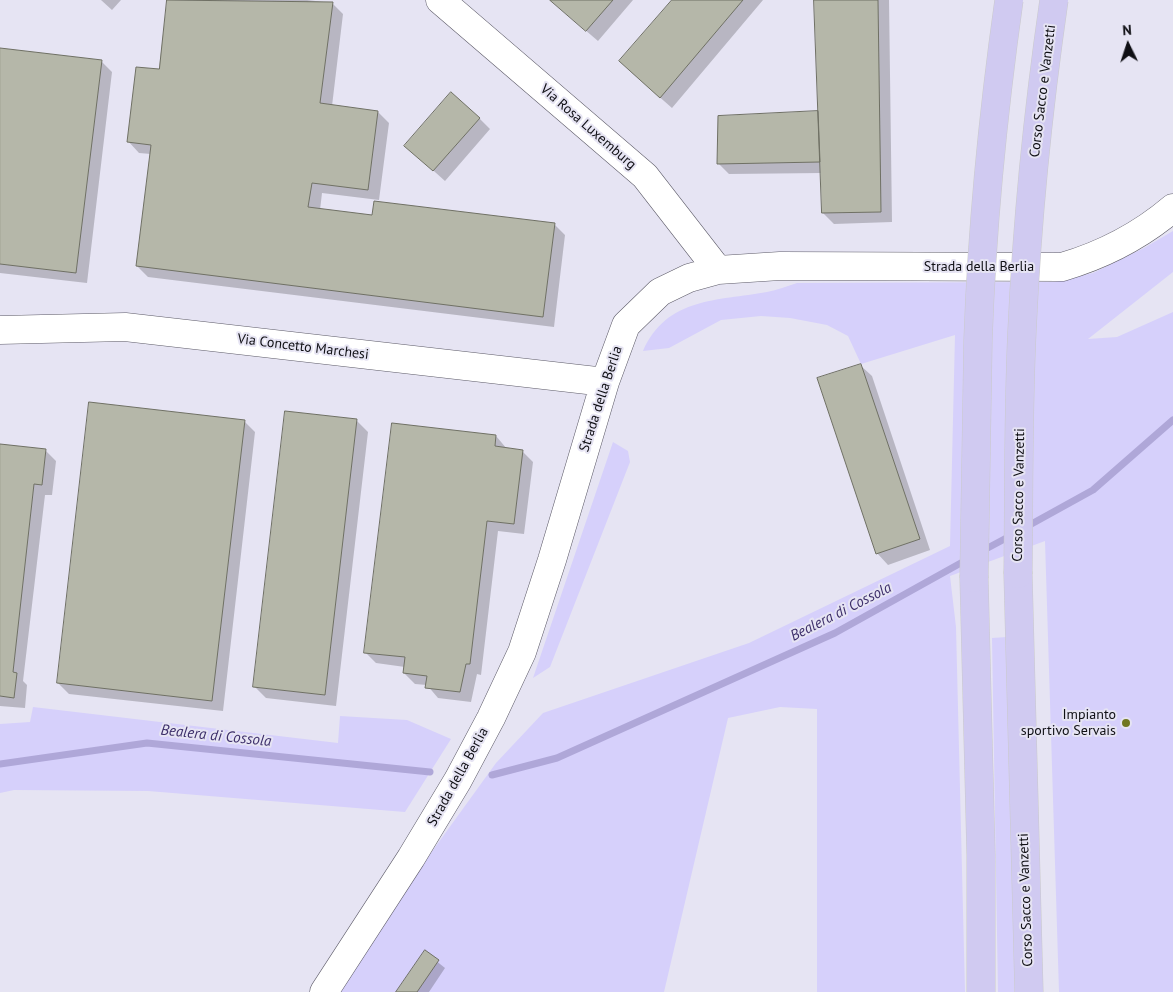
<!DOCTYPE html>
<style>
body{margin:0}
#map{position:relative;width:1173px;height:992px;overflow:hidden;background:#e6e4f3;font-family:"PT Sans",sans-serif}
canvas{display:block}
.north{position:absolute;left:1103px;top:20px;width:50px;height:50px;-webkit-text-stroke:4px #e6e4f3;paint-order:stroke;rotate:356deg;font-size:14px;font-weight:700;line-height:20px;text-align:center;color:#0f0f14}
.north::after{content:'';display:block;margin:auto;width:18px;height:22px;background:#0f0f14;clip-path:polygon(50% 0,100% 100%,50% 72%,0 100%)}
</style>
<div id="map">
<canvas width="1173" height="992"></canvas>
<div class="north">N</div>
</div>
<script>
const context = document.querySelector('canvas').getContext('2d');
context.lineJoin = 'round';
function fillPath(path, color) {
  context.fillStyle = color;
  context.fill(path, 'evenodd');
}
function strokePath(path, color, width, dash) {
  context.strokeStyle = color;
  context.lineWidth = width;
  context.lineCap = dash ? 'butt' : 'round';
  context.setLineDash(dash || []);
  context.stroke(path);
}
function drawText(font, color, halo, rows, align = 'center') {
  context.font = font + ' "PT Sans",sans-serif';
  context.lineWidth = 4;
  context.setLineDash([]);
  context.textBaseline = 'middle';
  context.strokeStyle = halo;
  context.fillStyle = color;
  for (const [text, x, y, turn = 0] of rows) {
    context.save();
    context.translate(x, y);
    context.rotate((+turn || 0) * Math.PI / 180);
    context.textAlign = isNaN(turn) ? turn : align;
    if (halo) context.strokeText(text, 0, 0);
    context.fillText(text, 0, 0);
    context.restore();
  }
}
fillPath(new Path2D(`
 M1173 231V272L1088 339 1117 337 1173 312V992H1059L1045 541 950 576 956 627 965 992H817V709L780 707 728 718 664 992H340L415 875 496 763 543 713 749 643 950 546 955 335 861 364 848 336 827 325 790 318 761 316 721 320 669 348 643 351C667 297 717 301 767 292 777 290 787 286 797 283L1055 282 1093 273 1144 248Z
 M613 442 628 451 630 462 550 667 533 678Z
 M1007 637 1015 992H998L992 638Z
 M33 707 338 743 340 716 407 720 451 739 405 812 148 791 14 790 0 793V724L30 722Z`), '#d6d0fb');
fillPath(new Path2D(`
 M101 0H121L112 10Z
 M169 0H307L332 3 343 14 332 106 378 112 389 123 379 200 322 193 320 210 373 216 554 224 565 235 554 327 148 277 137 266 151 154 139 153 128 141 160 71Z
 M550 0H633L598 41Z
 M673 0H763L672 108 631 72Z
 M816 0H889L892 222 834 224 823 213 822 173 729 174 718 163 720 117 819 112Z
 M0 49 101 61 112 72 87 283 0 273Z
 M479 118 490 129 445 181 406 146Z
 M860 365 872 376 930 550 888 565 877 553Z
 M244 421 255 432 223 711 69 694 58 683Z
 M357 421 368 432 336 706 266 698 255 687Z
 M393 424 496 436 507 449 522 451 533 462 524 534 498 531 481 675 477 674 471 702 438 698 427 685 415 684 404 673 405 667 376 663 365 652Z
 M0 444 45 450 56 461 52 495H45L23 681 27 685 25 708 0 706V709Z
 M425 952 445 968 429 992H397Z`), '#0003');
strokePath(new Path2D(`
 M1026 527 1093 490 1173 420
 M982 551 1012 535
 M0 764 147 743 430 772
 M492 775 557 758 835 633 968 559`), '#afa7d8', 7);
const building = new Path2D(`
 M167 0 333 2 320 103 378 111 368 190 312 183 308 207 372 215 374 201 555 223 543 317 136 266 151 145 127 142 136 67 159 69Z
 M550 0H613L586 31Z
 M672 0H743L660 98 619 61Z
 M814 0H878L881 212 822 213Z
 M0 48 102 60 76 273 0 264Z
 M451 92 480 118 433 171 404 146Z
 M818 111 820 162 717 164 718 116Z
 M861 364 920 539 876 554 817 378Z
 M89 402 245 420 212 701 57 683Z
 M285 411 357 419 325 695 253 687Z
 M392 423 496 435 495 446 523 450 514 524 487 521 470 664H466L460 692 425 688 427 676 403 673 405 657 364 653Z
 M0 444 46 449 42 485 34 484 13 672 17 673 14 698 0 696Z
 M425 950 439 960 417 992H396Z`);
fillPath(building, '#b5b7a9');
strokePath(building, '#6f7064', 1);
const street = new Path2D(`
 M440 0 645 176 718 270
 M0 330 125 327 605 382
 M324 992 411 858 458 780 491 718 522 652 552 560 605 382 626 325 660 292 689 278 718 270 780 266 1062 267C1103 255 1140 236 1173 208`);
const primary = new Path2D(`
 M1018 574 1029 992
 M974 578 981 855V992`);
strokePath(street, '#5d5b68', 29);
strokePath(primary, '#cacacb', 29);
strokePath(street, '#fff', 28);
strokePath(primary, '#d0caf1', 28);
const primaryBridge = new Path2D(`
 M1018 574C1019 493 1018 412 1022 331 1027 220 1038 110 1054 0
 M974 578C976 499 976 419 978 340 982 226 993 113 1009 0`);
strokePath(primaryBridge, '#cacacb', 29, []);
strokePath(primaryBridge, '#d0caf1', 28);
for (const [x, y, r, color] of [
 [1126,723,5,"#717720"]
]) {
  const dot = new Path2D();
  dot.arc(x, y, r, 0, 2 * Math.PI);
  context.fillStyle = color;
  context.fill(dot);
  strokePath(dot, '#e6e4f3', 2);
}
drawText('14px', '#0f0f14', '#e6e4f3', [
 ["Corso Sacco e Vanzetti",1043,91,-83],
 ["Via Rosa Luxemburg",588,127,41],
 ["Strada della Berlia",979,267],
 ["Via Concetto Marchesi",303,347,7],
 ["Strada della Berlia",601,399,-72],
 ["Corso Sacco e Vanzetti",1019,495,-89],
 ["Strada della Berlia",458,777,-61],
 ["Corso Sacco e Vanzetti",1026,900,-92]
]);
drawText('14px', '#0f0f14', '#e6e4f3', [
 ["Impianto",1116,715],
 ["sportivo Servais",1116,731]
], 'right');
drawText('italic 15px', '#3d2f6a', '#e6e4f3', [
 ["Bealera di Cossola",841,612,-27],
 ["Bealera di Cossola",216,736,6]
]);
</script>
